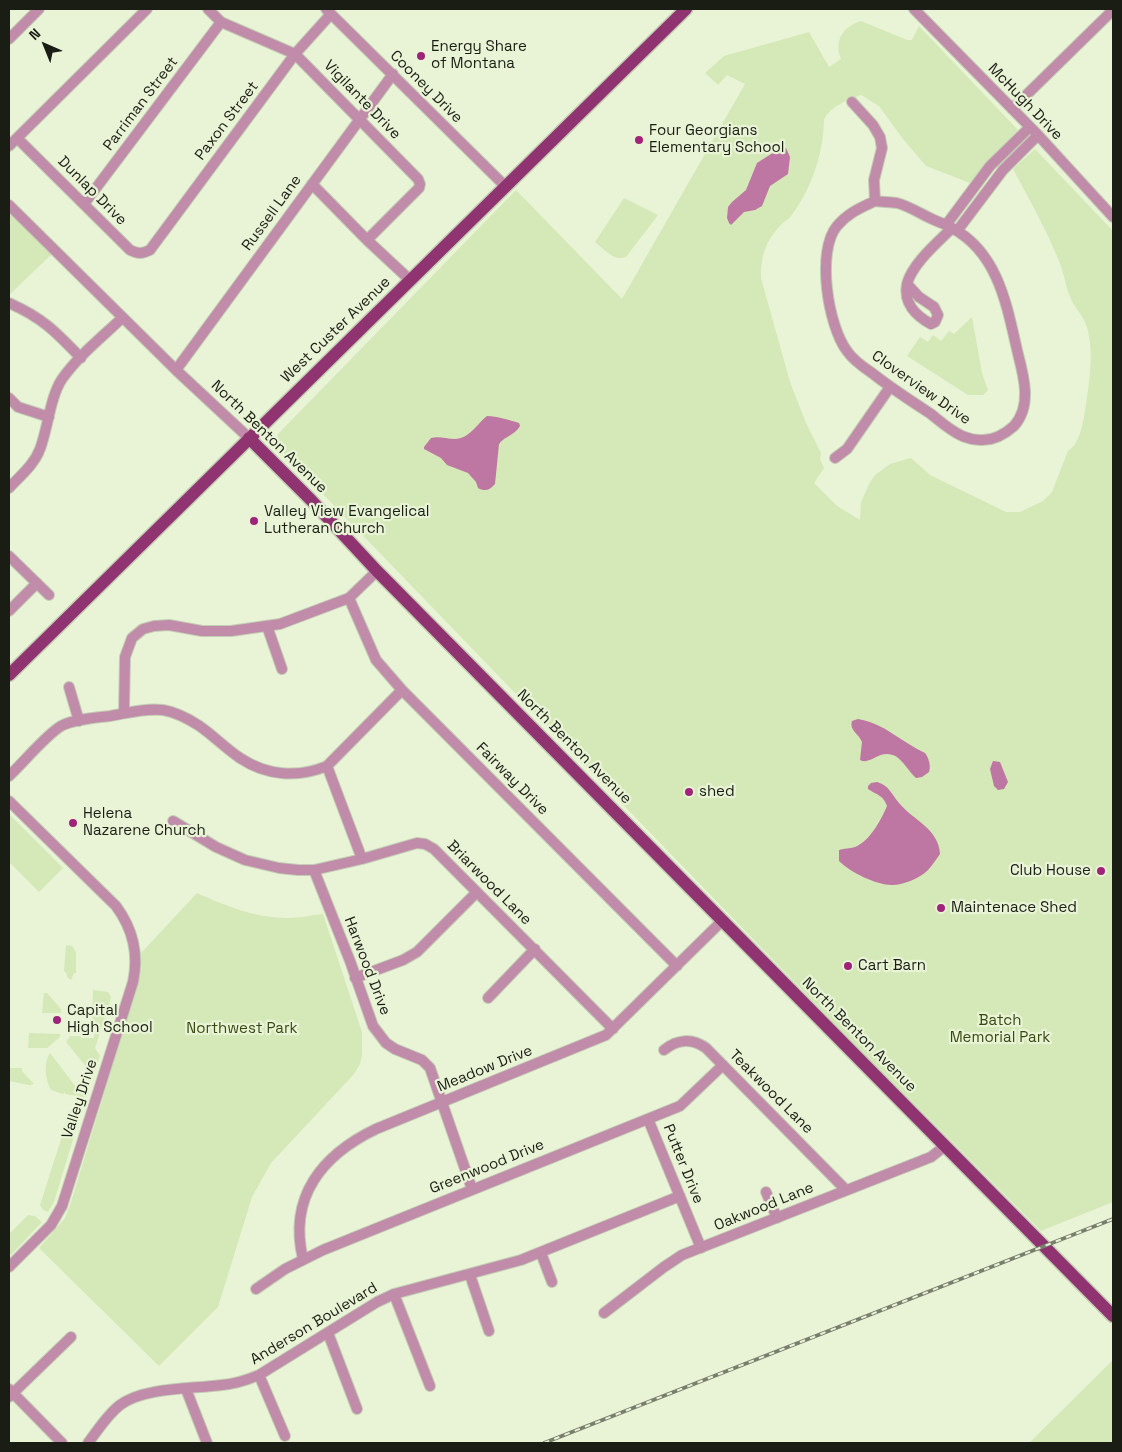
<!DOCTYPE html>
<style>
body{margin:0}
#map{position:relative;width:1122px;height:1452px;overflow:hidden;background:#e9f4d7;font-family:"Space Grotesk",sans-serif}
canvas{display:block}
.frame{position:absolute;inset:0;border:10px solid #191d13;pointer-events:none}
.north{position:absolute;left:20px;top:20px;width:50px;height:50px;-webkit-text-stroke:4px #e9f4d7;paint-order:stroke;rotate:316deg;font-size:14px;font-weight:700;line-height:20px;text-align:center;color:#191d13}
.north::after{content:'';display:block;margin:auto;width:18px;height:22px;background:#191d13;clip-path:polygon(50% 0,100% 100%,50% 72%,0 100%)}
</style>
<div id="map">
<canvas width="1122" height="1452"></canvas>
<div class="frame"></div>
<div class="north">N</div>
</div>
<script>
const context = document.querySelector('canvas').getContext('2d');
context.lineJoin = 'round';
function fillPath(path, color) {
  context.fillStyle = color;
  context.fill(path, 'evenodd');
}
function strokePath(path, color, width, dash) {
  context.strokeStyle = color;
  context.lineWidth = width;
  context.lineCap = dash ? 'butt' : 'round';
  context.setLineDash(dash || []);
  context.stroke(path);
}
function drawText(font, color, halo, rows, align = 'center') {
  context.font = font + ' "Space Grotesk",sans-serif';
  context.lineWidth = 4.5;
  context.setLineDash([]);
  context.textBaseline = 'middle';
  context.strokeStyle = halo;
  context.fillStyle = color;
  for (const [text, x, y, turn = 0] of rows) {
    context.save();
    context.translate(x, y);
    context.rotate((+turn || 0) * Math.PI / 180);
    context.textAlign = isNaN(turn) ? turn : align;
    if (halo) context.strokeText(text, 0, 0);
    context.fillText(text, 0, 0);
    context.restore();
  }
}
fillPath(new Path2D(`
 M861 21 907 40H912L919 26 1018 130 984 165 970 183 926 166 903 139 879 106 861 95C847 101 831 105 824 120 823 154 812 188 791 216 788 220 783 222 780 226 766 240 760 258 761 278L790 382 806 423 821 453 820 459 824 468 814 483 837 506 860 520 861 502 870 482 875 475 890 464 911 458 930 475 1006 512H1020L1043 501 1052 492 1068 451C1080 443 1083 424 1085 410 1089 383 1094 358 1088 331 1086 319 1077 311 1072 301 1065 288 1065 274 1059 261 1046 229 1029 199 1013 169L1035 149 1113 231V1202L1041 1231 840 1029 286 456 279 445 277 435 516 190 622 299 745 84 727 75 718 85 705 73 724 56 809 32 829 67 841 59C834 41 842 27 861 21Z
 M624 198 658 215 626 257C614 262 604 249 595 242Z
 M9 212 52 254 9 295Z
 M972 317 982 373 988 390 983 395H968L907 356 920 337 928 342 933 335 941 341 949 331 954 334Z
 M9 814 63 868 39 892 9 862Z
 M197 893C226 906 255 918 288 918 300 918 312 915 323 914L362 1032V1055L360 1064 354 1074 271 1163 252 1197 218 1307 159 1366 39 1248 65 1218 71 1202 141 972V953Z
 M66 945 72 946 76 952V973H74L71 980 67 977V974L64 971Z
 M93 990 108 992 111 997 108 1009 104 1011 106 1014 95 1048 100 1056 91 1082 92 1074 66 1042 70 1036H81V1038H94L95 1031 92 1030Z
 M44 993H47L61 1009V1013H42Z
 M29 1033 60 1034V1037L47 1048H28Z
 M50 1053 79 1091 87 1093 86 1097 78 1099 79 1096 65 1094V1092L63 1094 51 1090C45 1079 43 1064 50 1053Z
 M9 1068H22V1071L34 1084 29 1085 9 1081Z
 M74 1107 82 1110 54 1202 48 1212 43 1210 40 1205 70 1111Z
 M28 1215 35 1216 42 1222 11 1255 9 1253V1234Z
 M1113 1360V1443H1029Z`), '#d5e8b7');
fillPath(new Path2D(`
 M782 147 786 148 790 157 788 174 770 186 762 206 755 210 744 212 731 225 729 223 727 218 728 207 732 202 746 190 757 163Z
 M487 416C497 416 509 420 519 423L520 426C515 435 505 436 499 444L495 484C490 490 485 492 478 488L476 482 468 473 447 465 441 458 424 449V447L431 438C439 436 446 439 455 439 469 439 477 424 487 416Z
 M858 719C884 723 901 742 925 753 929 758 931 766 929 772L922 777 916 778C909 772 905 763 897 757 880 747 871 766 860 760L862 742C859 734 849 730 852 721Z
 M993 761 1000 762 1008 782 1004 789 998 790 994 786 990 769Z
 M877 782C889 785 892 795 899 803 913 820 939 829 940 854 936 859 933 865 928 870 920 878 904 885 892 885 876 885 850 872 839 861V850C844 848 850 849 855 847 870 841 881 820 887 806 883 795 877 795 868 789V786L871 783Z`), '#be76a2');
const minor = new Path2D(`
 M208 9 221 22 295 54 418 179 420 184 419 188 367 240
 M326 9 505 186
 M914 9 1038 135 1113 217
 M9 39 39 9
 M852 102 873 125 880 137 882 148 874 180 875 201
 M1012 109 1113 10
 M17 138 130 250C138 254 142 254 150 250L295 54 331 14
 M9 146 147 9
 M312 184 367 240 410 280
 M875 201C882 202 890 202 897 203 909 206 921 214 932 219 938 222 946 224 952 228 999 253 1007 307 1018 354 1024 377 1032 406 1014 426 1005 434 993 441 980 440 976 440 970 439 965 437 953 433 941 422 931 414 911 401 891 388 872 373 863 367 853 360 847 351 828 326 816 251 837 226 848 213 860 208 875 201Z
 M84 204 221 22
 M9 205 176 370 249 438
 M946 225 990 166 1030 127
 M957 231 1003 170 1038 135
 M907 284 919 297 934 307 938 315 935 322 931 324C916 316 903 303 907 284Z
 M907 284C912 264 937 243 952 228
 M9 303C43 318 56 332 81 358
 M176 370 393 74
 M9 398 18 407 49 417
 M835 458 847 449 890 387
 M9 488C20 476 34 465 40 449 48 428 50 397 62 379 78 356 102 337 122 318
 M9 556 49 595
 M349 598 376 660 402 690 677 966
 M9 611 37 583
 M267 626 282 669
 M69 687 79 721
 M124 713 125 657 132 638 143 629 154 626 169 625 202 631H231L280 624 349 598 377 571
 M327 766 362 859
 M9 776C23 763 46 735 61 726 75 719 95 718 110 716 127 713 145 708 163 710 175 712 187 718 198 725 213 735 225 748 240 758 267 776 298 778 327 766L402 690
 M9 801 116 906C133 929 139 954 133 982L62 1206 51 1225 9 1267
 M173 821 216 847 245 860 279 868 298 870H314L362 859 417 843 425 844 434 849 613 1029
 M314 870 350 961 373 1026 386 1043 395 1049 422 1060 430 1068 472 1189
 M355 978 403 960 417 952 477 892
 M488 998 535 949
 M664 1050C677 1039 692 1038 706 1048L846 1190
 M648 1119 701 1248
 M766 1192 777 1218
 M541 1253 552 1282
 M303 1259C288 1197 322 1155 376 1129L606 1035 723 920
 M470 1275 489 1331
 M256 1289 285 1269 323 1250 680 1106 723 1065
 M394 1294 430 1386
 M604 1313 664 1267 682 1255 931 1157 945 1146
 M328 1333 357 1409
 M259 1375 285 1436
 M9 1389 62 1443
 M186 1389 207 1443
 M9 1397 71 1337
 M88 1443C98 1430 107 1415 120 1405 144 1387 192 1389 222 1385 235 1384 247 1380 259 1375L377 1302 394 1294 521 1260 680 1196`);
const major = new Path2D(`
 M249 438 311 500 377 571 1113 1316
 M9 675 686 9`);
strokePath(minor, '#c4cdb4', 12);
strokePath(major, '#c4cdb4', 15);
strokePath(minor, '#c08caa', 10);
strokePath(major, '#903471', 12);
const rail = new Path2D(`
 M544 1443 1113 1219`);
strokePath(rail, '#787f6d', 4);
strokePath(rail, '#e9f4d7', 2, [5.5]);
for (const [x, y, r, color] of [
 [421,56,5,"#9e2379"],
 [639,140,5,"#9e2379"],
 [254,521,5,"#9e2379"],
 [689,792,5,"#9e2379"],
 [73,823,5,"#9e2379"],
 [1101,871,5,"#9e2379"],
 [941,908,5,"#9e2379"],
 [848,966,5,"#9e2379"],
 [57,1020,5,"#9e2379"]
]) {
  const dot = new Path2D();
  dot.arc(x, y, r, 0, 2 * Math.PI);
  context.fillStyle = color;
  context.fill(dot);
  strokePath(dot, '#e9f4d7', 2);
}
drawText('15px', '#191d13', '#e9f4d7', [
 ["Energy Share",431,47],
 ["of Montana",431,64],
 ["Four Georgians",649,131],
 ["Elementary School",649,148],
 ["Valley View Evangelical",264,512],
 ["Lutheran Church",264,529],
 ["shed",699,792],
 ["Helena",83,814],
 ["Nazarene Church",83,831],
 ["Club House",1091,871,"right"],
 ["Maintenace Shed",951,908],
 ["Cart Barn",858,966],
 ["Capital",67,1011],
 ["High School",67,1028]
], 'left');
drawText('15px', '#191d13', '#e9f4d7', [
 ["Cooney Drive",426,87,45],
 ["Vigilante Drive",362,100,46],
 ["McHugh Drive",1025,102,46],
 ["Parriman Street",141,104,-53],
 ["Paxon Street",227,121,-53],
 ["Dunlap Drive",92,191,45],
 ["Russell Lane",272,213,-54],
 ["West Custer Avenue",336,330,-44],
 ["Cloverview Drive",921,388,35],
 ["North Benton Avenue",269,437,44],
 ["North Benton Avenue",574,747,45],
 ["Fairway Drive",512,779,45],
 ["Briarwood Lane",489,883,45],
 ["Harwood Drive",367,966,69],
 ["North Benton Avenue",859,1035,45],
 ["Meadow Drive",485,1069,-22],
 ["Teakwood Lane",771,1092,45],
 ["Valley Drive",80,1099,-72],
 ["Putter Drive",683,1164,68],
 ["Greenwood Drive",487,1167,-22],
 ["Oakwood Lane",764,1207,-22],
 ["Anderson Boulevard",314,1324,-31]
]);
drawText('15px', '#384910', '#e9f4d7', [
 ["Batch",1000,1021],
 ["Memorial Park",1000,1038],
 ["Northwest Park",242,1029]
]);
</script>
